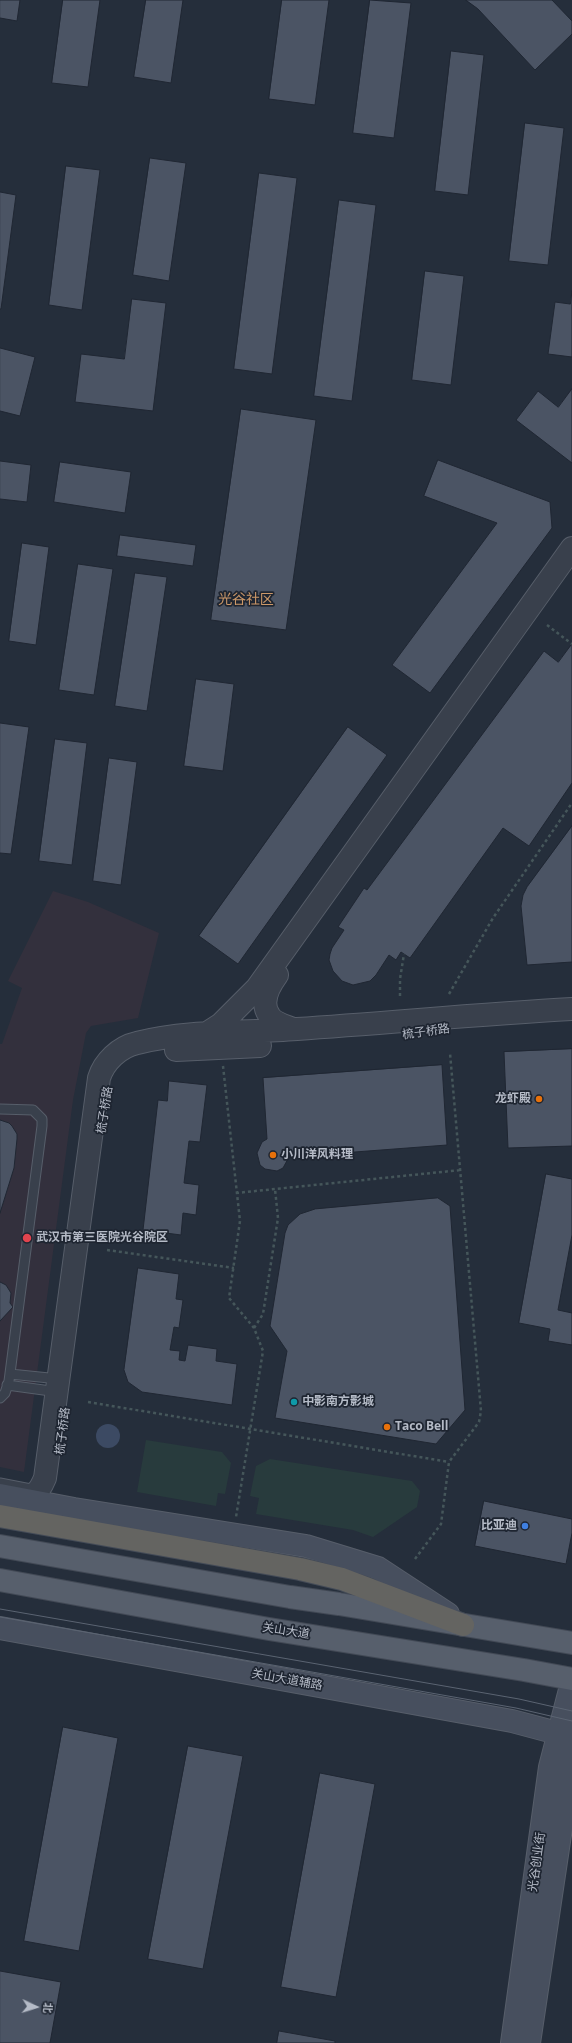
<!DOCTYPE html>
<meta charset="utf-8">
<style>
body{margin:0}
#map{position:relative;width:572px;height:2043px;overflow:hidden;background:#252e3b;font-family:"Open Sans","Noto Sans SC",sans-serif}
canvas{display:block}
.north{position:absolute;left:16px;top:1987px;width:40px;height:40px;-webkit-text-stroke:3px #1e2531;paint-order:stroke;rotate:94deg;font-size:11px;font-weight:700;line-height:16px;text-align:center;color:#b5bbc7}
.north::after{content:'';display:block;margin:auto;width:14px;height:18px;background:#b5bbc7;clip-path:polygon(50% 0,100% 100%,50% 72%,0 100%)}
</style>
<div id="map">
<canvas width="572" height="2043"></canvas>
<div class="north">北</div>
</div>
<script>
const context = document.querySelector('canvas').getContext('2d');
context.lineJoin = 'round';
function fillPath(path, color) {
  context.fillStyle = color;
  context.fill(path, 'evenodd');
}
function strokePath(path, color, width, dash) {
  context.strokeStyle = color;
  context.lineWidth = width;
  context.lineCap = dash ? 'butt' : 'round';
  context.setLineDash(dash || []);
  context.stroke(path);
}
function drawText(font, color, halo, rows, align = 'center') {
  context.font = font + ' "Open Sans","Noto Sans SC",sans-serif';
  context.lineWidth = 3.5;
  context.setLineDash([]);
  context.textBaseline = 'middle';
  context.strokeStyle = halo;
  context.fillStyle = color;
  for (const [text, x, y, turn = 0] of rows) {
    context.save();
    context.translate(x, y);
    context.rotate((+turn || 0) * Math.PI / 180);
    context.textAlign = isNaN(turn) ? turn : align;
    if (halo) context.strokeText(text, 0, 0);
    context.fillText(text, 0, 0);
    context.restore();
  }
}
fillPath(new Path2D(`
 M53 891 88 902 159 933 138 1018 91 1026 86 1033 73 1100 24 1472 0 1467V1044H2L22 988 8 981Z`), '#33303d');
fillPath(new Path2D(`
 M146 1440 222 1452 231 1463 225 1494 218 1493 216 1506 137 1492Z
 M270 1459 412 1481 420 1491 417 1507 373 1537 353 1530 256 1514 259 1498 250 1496 256 1466Z`), '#283b3d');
fillPath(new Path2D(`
 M96 1436a12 12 0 1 1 24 0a12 12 0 1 1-24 0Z`), '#3c4a63');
const building = new Path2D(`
 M0 0H20L17 21 0 18Z
 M63 0H100L88 87 52 83Z
 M146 0H183L171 83 134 77Z
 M282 0H329L315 105 269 99Z
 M370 0 411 3 394 138 353 133Z
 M466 0H552L572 21V34L535 70 478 9Z
 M451 51 484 55 468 195 435 191Z
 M525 123 564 128 548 265 509 261Z
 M150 158 186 163 169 281 133 275Z
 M66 166 100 170 82 310 49 305Z
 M259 173 297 178 272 374 234 369Z
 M0 192 16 195 1 309H0Z
 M339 200 376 205 352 401 314 396Z
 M425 271 464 276 451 385 412 380Z
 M572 291V357L548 354 555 302 570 304Z
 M132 299 166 303 153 411 75 402 81 354 124 359Z
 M0 348 35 357 20 416 0 411Z
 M572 389V463L516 420 538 391 558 407Z
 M241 409 316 420 286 630 211 620Z
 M438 460 550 502 552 528 430 693 392 665 497 523 424 496Z
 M0 461 31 465 27 502 0 499Z
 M60 462 131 472 125 513 54 502Z
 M120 535 196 545 193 566 117 556Z
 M22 543 49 547 36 645 9 641Z
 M78 564 113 569 94 695 59 690Z
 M135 573 167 577 147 711 115 706Z
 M572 644V783L529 846 503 828 410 958 401 952 396 960 389 955 376 975 370 981 353 985 342 981 333 971 329 960 330 954 332 948 344 930 338 927 364 888 367 890 544 651 558 662Z
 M196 679 234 684 223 771 184 766Z
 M0 723 29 727 11 854 0 853Z
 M348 727 387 755 238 964 199 936Z
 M55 739 87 743 72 865 39 861Z
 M109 758 137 762 121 885 93 881Z
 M572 826V962L527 965 521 906 523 895 527 887Z
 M572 1049V1146L508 1148 504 1052Z
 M442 1065 447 1145 289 1157 283 1168 277 1171 265 1169 260 1165 257 1153 262 1142 267 1139 263 1078Z
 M169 1081 207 1085 200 1142 189 1141 184 1183 199 1185 196 1215 183 1213 181 1235 143 1230 158 1100 167 1101Z
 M0 1120 9 1123 12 1126 17 1134V1139L14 1168 0 1213Z
 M546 1174 572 1179V1235L558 1310 572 1313V1345L548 1341 550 1329 519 1323Z
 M438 1198 450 1206 465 1410 436 1444 275 1418 287 1351 270 1326 285 1233 288 1225 300 1214 315 1209Z
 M138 1268 179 1274 176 1299 183 1300 179 1328 174 1327 170 1350 180 1351 179 1360 185 1361 188 1345 217 1349 216 1361 237 1364 232 1405 142 1392 128 1382 124 1370Z
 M0 1282 6 1285 11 1293 10 1303 13 1307 0 1321Z
 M484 1501 572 1519V1533L566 1564 475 1546Z
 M63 1727 118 1738 79 1951 24 1941Z
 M188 1746 243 1756 203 1969 148 1959Z
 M320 1773 375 1784 336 1997 281 1987Z
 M0 1971 61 1982 50 2043H0Z
 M279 2031 335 2041V2043H277Z`);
fillPath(building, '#4b5464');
strokePath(building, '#202733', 1);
const service = new Path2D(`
 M0 1109 33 1110 42 1119V1126L9 1381 5 1393 0 1398
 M10 1374 59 1379
 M7 1385 58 1392
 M0 1483 31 1489`);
const tertiary = new Path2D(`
 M277 975C269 986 260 1002 269 1015 273 1023 286 1026 293 1029
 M207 1033 221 1024 257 988 572 548
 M176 1050 260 1046
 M16 1498C34 1496 38 1495 45 1478L99 1078C104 1062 119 1047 137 1043 189 1030 244 1033 297 1029 389 1023 480 1014 572 1009`);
const secondary = new Path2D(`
 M0 1495 74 1509 306 1546 378 1568 448 1614
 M0 1628 512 1721 572 1737
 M512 2043 550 1767 572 1682
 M529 2043 572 1754`);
const primary = new Path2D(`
 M0 1546 290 1597 339 1604 572 1643
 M0 1580 269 1629 524 1670 572 1679`);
const trunk = new Path2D(`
 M0 1516 300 1569 342 1579 463 1625`);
strokePath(service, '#575e6a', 11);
strokePath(tertiary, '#575e6a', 24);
strokePath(secondary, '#575e6a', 24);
strokePath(primary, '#424955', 24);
strokePath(trunk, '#444b57', 24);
strokePath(new Path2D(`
 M547 625 572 644
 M449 994 493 918 572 803
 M400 996V979L404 954
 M223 1066 240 1221 229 1298 254 1328 263 1351 236 1517
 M236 1193 461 1170
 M107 1250 234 1268
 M254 1328 263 1314 278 1218 275 1189
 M88 1402 449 1462
 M415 1559 441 1524 449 1462 479 1422 481 1411 450 1053`), '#45565a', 2.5, [3, 3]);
strokePath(service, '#39404c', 9);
strokePath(tertiary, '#39404c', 22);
strokePath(secondary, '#474f5e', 22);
strokePath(primary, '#575f6c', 22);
strokePath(trunk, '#646461', 22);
strokePath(new Path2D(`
 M0 1609 519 1699 572 1711
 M0 1617 516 1708 572 1721`), '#5b6472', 1);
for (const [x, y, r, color] of [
 [539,1099,4,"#e8710a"],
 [273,1155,4,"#e8710a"],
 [27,1238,5,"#e0444e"],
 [294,1402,4,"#0f9aa8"],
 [387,1427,4,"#e8710a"],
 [525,1526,4,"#3f7fe0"]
]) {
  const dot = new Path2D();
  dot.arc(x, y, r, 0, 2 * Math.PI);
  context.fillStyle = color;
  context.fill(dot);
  strokePath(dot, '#1e2531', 1.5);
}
drawText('12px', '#b5bbc7', '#1e2531', [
 ["梳子桥路",426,1032,-8],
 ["梳子桥路",105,1110,-81],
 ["梳子桥路",63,1431,-83],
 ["关山大道",286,1631,9],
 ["关山大道辅路",287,1680,10],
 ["光谷创业街",537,1862,-82]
]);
drawText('bold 12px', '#b5bbc7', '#1e2531', [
 ["龙虾殿",531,1099,"right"],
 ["小川洋风料理",281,1155],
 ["武汉市第三医院光谷院区",36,1238],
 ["中影南方影城",302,1402],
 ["Taco Bell",395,1427],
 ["比亚迪",517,1526,"right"]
], 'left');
drawText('14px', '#cd9969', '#1e2531', [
 ["光谷社区",246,600]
]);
</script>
